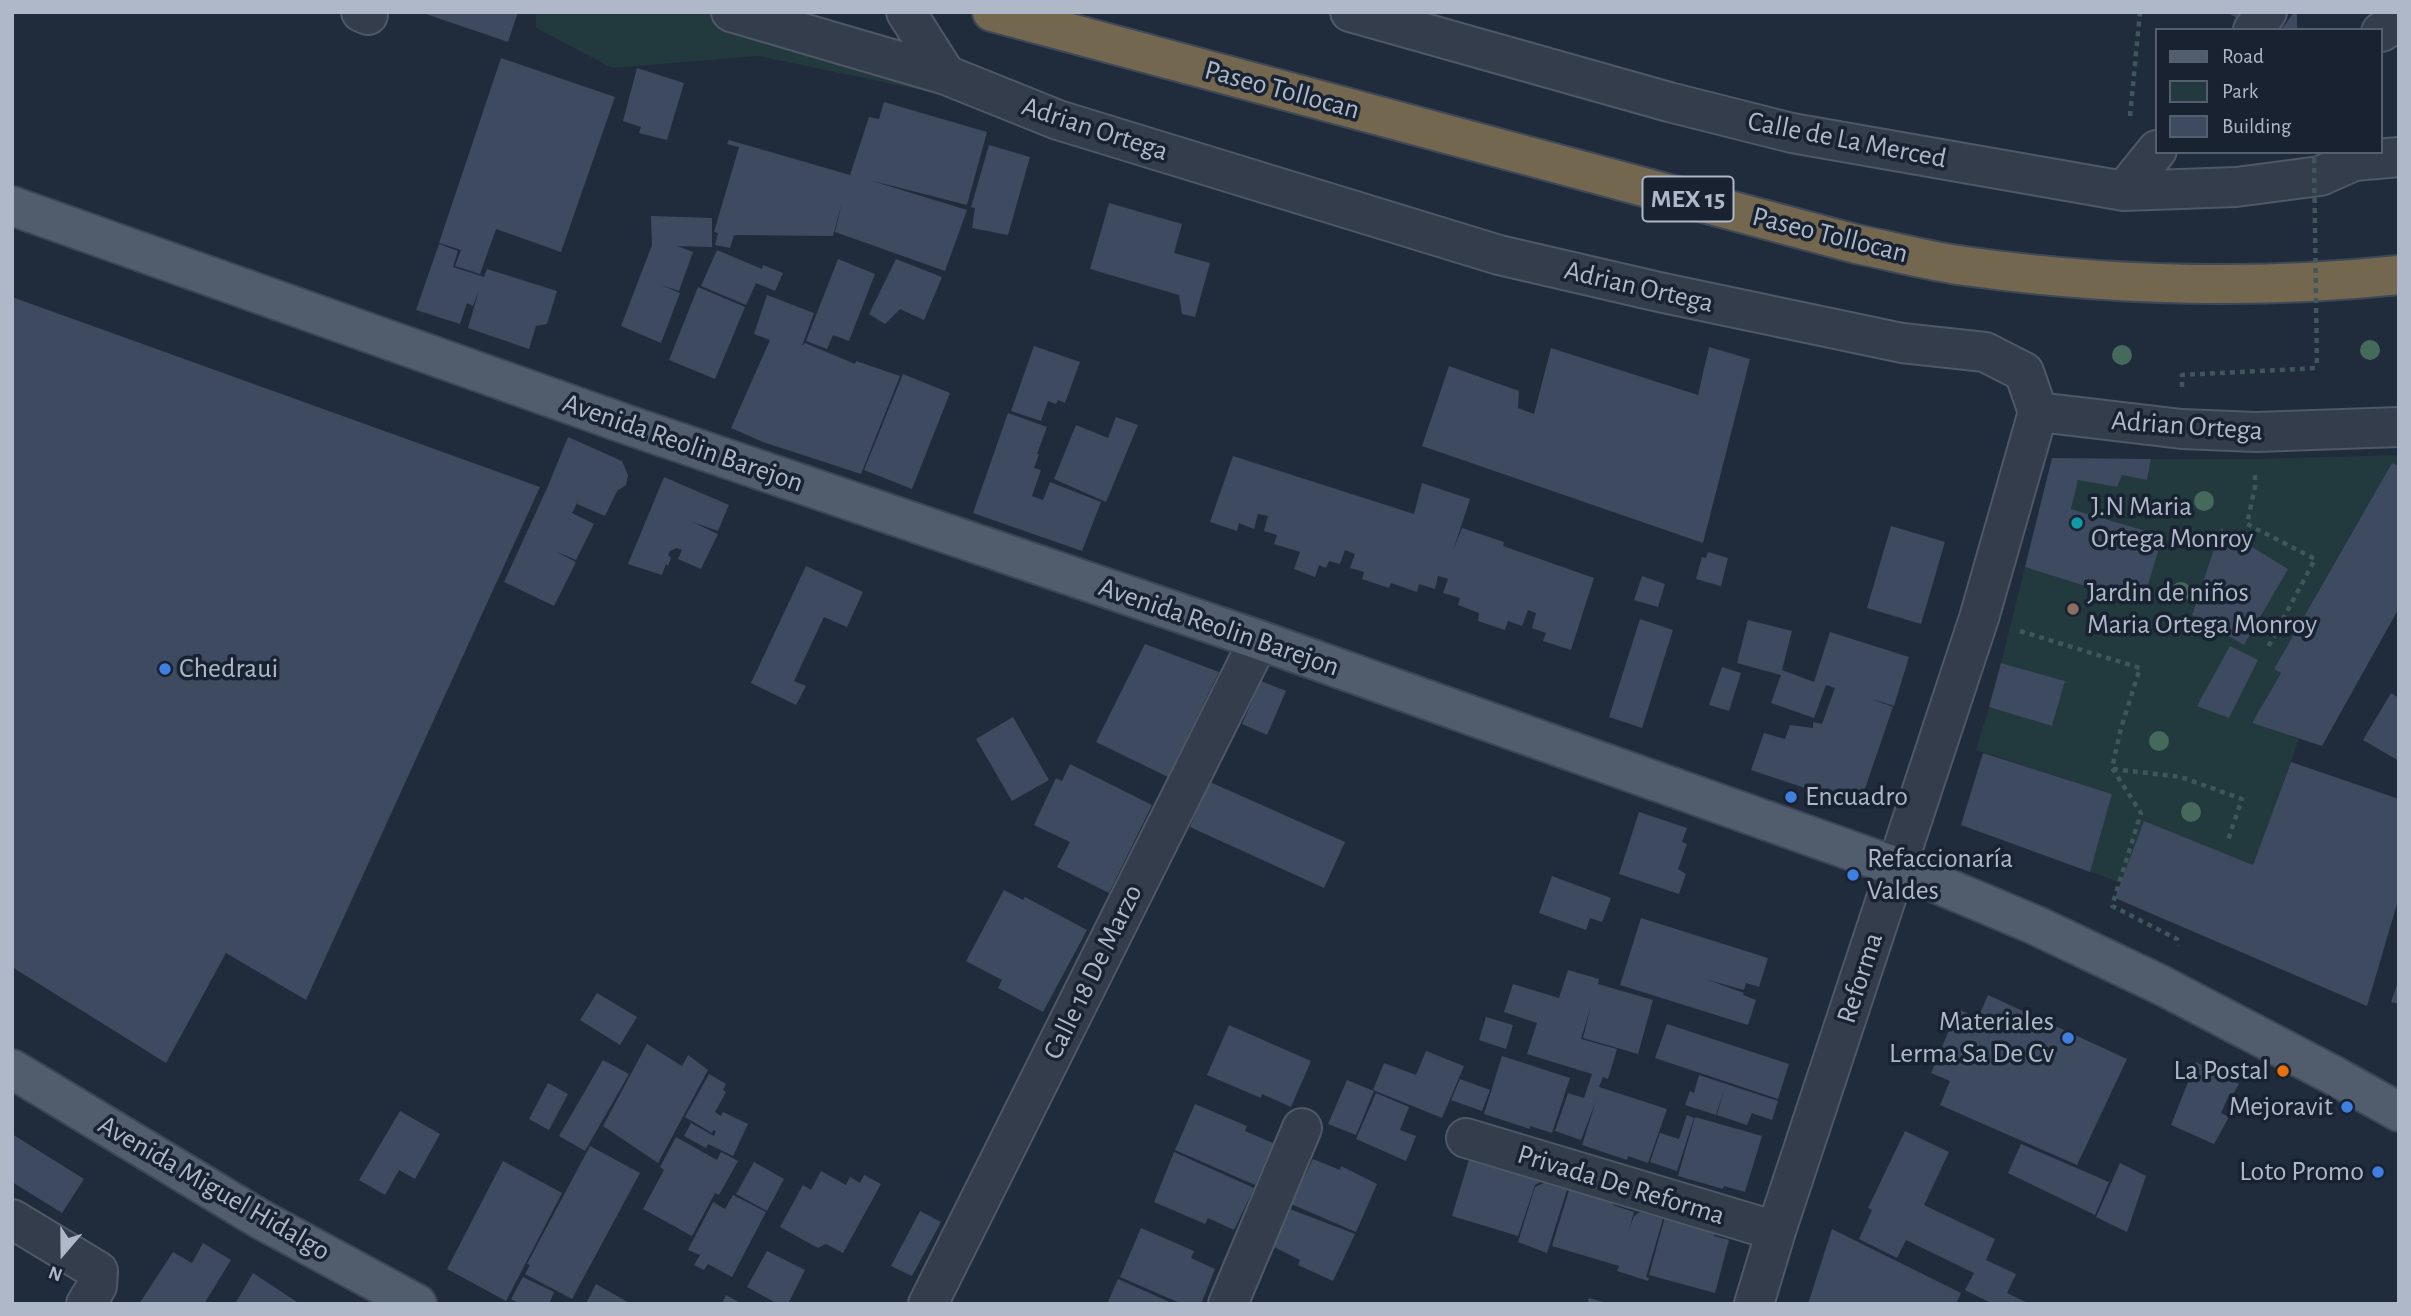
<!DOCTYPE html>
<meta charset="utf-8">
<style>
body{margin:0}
#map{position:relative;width:2411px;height:1316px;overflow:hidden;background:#202b3c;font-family:"Alegreya Sans",sans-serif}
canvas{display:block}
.frame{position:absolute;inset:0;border:14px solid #aeb8c8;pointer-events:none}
.legend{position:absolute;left:2155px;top:28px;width:228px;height:126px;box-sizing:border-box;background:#192231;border:2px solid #555e6d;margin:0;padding:9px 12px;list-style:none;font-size:21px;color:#aeb8c8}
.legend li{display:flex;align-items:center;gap:14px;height:35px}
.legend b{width:35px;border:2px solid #555e6d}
.north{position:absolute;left:28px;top:1218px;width:70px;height:70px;-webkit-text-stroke:5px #192231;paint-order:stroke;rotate:200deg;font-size:19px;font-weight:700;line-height:28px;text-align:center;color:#aeb8c8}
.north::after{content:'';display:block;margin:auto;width:24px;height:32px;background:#aeb8c8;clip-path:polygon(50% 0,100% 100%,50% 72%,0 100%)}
</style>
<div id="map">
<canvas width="2411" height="1316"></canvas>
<div class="frame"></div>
<ul class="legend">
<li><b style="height:9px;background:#515c6d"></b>Road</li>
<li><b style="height:19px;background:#22393d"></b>Park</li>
<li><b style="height:19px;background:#3e4a5f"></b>Building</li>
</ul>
<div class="north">N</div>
</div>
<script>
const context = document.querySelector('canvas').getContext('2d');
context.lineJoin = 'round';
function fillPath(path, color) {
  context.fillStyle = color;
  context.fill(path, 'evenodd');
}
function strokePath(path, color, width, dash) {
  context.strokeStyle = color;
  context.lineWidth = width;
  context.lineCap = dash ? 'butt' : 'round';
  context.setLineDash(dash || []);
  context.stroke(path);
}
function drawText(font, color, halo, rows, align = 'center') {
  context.font = font + ' "Alegreya Sans",sans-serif';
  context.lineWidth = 7;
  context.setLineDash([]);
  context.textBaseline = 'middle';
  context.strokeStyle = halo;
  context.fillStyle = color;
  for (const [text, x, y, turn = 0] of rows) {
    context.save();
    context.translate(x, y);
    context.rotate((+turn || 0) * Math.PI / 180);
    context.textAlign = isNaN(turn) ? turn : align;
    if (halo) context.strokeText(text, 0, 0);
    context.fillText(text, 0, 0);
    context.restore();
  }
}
fillPath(new Path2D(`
 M536 12H801L871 46 931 92 758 56 612 68 536 28Z
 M2399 455V466L2392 463 2274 669 2281 673 2252 723 2299 739 2253 865 2145 822 2121 883 2090 872 2112 794 1976 750 1989 707 2052 725 2065 681 2001 663 2025 567 2142 604 2163 536 2071 509 2078 480 2117 487 2122 475 2147 480 2151 459H2254ZM2221 528 2287 569 2244 645 2192 615ZM2257 660 2230 716 2198 705Z`), '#22393d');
fillPath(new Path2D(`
 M420 12H518L508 42Z
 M2226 12H2253L2246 23Z
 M2294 12H2297V30H2281Z
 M501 58 615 97 561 252 496 229 480 274 455 266 461 250 439 243Z
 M637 68 684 83 667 140 639 133 641 127 623 121Z
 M884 102 987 132 967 205 869 180 967 210 945 271 835 232 842 202 833 236 734 235 730 248 715 245 718 233 714 232 739 147 727 144 729 140 850 175 869 117 879 119Z
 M989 145 1030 157 1008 235 972 228 975 208 971 207Z
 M1109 203 1182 224 1174 253 1210 263 1195 317 1182 314 1179 295 1090 269Z
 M651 216 712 218V247L677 246 693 252 679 291 661 285 680 293 661 343 621 326 652 245Z
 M439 244 458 251 453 267 484 277 487 269 557 291 547 324 536 326 529 349 468 328 479 290 473 306 467 303 460 324 416 310Z
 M717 250 762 269 763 265 783 273 775 291 756 283 746 305 701 286Z
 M838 259 875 274 849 341 833 335 827 349 806 341Z
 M896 259 942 277 924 320 900 309 885 324 869 314Z
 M698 287 745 307 715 379 669 360Z
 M767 295 814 313 802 346 805 343 855 364 856 361 900 376 861 474 763 442 731 428 770 340 754 334Z
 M12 297 540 487 306 1000 226 953 166 1063 12 967Z
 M1034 346 1080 362 1065 403 1058 400 1056 404 1048 401 1041 421 1011 411Z
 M1709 347 1750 359 1703 543 1422 446 1449 366 1519 391 1518 408 1534 414 1551 348 1698 395Z
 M903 374 950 393 912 489 864 470Z
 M1008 413 1047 427 1037 454H1039L1034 468 1041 470 1032 496 1043 500 1050 482 1101 502 1082 551 973 513Z
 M1116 417 1138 425 1106 502 1054 479 1076 425 1108 438Z
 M568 437 622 461 628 475 626 485 617 491 605 516 577 504 579 499 572 513 594 524 576 560 555 551 576 562 554 606 504 582 548 486Z
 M1233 456 1414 514 1422 483 1470 499 1453 551 1462 528 1504 542 1503 546 1594 578 1571 650 1543 641 1546 633 1532 628 1536 613 1528 610 1522 626 1508 621 1505 630 1478 621 1479 613 1458 605 1460 598 1443 593 1448 579 1445 578 1438 576 1435 589 1419 584 1417 592 1391 583 1389 588 1362 579 1364 572 1350 568 1355 554 1345 550 1340 564 1329 561 1326 568 1319 565 1315 577 1294 569 1300 552 1274 544 1277 535 1264 531 1268 516 1258 514 1254 529 1239 523 1237 531 1210 522Z
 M2052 458 2151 459 2147 480 2122 475 2117 487 2078 480 2071 509 2163 536 2142 604 2025 567Z
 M2392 463 2399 466V608L2322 746 2252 723 2281 673 2274 669Z
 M664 477 729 505 718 531 692 522 718 534 701 569 678 559 682 550 677 548 670 551 668 555 671 558 668 566 666 564 662 575 628 564Z
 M1891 526 1945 542 1921 624 1867 608Z
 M2221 528 2288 569 2244 645 2192 615Z
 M1708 552 1728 558 1721 586 1696 579 1702 557 1706 558Z
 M806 566 863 592 847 627 824 617 794 681 806 686 796 705 751 683Z
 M1642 576 1665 584 1658 607 1634 600Z
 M1640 619 1673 630 1642 728 1609 717Z
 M1748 620 1792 631 1782 670 1814 682 1830 632 1909 657 1894 706 1869 698 1893 707 1859 806 1751 770 1764 733 1785 739 1790 725 1813 728V722L1822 724 1835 688 1826 685 1814 718 1771 703 1781 675 1737 663Z
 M1145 644 1219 672 1168 777 1096 742Z
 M2230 646 2258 660 2229 718 2197 706Z
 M2001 663 2065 681 2052 726 1989 707Z
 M1722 667 1741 673 1729 711 1709 705Z
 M1261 681 1286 691 1267 735 1242 724Z
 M2391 693 2399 698V761L2363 740Z
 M1013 717 1049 780 1012 801 976 739Z
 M1983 753 2112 794 2090 872 1961 825Z
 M2291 762 2399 799V897L2367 1006 2115 898 2144 821 2253 865Z
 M1070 764 1152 805 1109 893 1057 867 1070 842 1034 825 1056 778 1062 781Z
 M1210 782 1345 842 1324 888 1190 827Z
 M1639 812 1687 828 1682 842 1687 844 1678 869 1686 874 1679 894 1619 874Z
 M1552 876 1611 898 1602 922 1590 918 1586 930 1539 913Z
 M1004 890 1023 900 1025 897 1087 930 1043 1012 998 988 1002 980 966 961Z
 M1641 918 1768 958 1759 987 1746 983 1744 990 1708 980 1744 993 1743 995 1756 1000 1748 1025 1620 985Z
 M1568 970 1599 979 1598 984 1653 1000 1638 1054 1583 1038 1591 1006 1581 1039 1617 1049 1608 1079 1603 1077 1599 1087 1667 1109 1648 1163 1628 1156 1627 1160 1582 1145 1596 1101 1581 1140 1555 1131 1568 1093 1584 1098 1592 1074 1527 1054 1537 1023 1504 1012 1513 984 1559 998Z
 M2398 982H2399V1004L2391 1002Z
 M597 993 637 1017 620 1045 580 1020Z
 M1988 995 2127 1059 2077 1165 1940 1105 1950 1081 1931 1073 1958 1009 1978 1018Z
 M1486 1017 1513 1025 1506 1049 1479 1040Z
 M1667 1024 1789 1064 1778 1099 1655 1058Z
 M1229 1025 1311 1061 1291 1107 1262 1094 1261 1098 1207 1075Z
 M647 1044 682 1066 688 1055 708 1070 658 1163 603 1126Z
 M1426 1051 1464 1066 1442 1118 1373 1090 1384 1063 1416 1075Z
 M1502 1056 1570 1078 1552 1133 1530 1126V1129L1484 1114Z
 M603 1060 629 1074 585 1151 559 1136Z
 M2196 1062 2239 1084 2233 1094 2230 1093 2221 1113 2229 1117 2214 1144 2171 1125Z
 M709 1074 726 1084 723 1090 726 1092 715 1112 721 1116 723 1112 748 1124 733 1156 708 1144 706 1148 684 1136 691 1123 714 1136 716 1131 713 1130 712 1133 685 1117Z
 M1699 1075 1778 1101 1772 1120 1752 1113 1747 1125 1717 1115 1724 1090 1716 1115 1685 1105 1690 1091 1694 1093Z
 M1460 1079 1490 1090 1482 1111 1451 1100Z
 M1347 1080 1374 1091 1356 1135 1328 1124Z
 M548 1083 568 1094 549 1130 529 1119Z
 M1376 1093 1409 1107 1400 1130 1416 1136 1406 1161 1356 1139Z
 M1195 1104 1247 1126 1245 1131 1273 1143 1255 1185 1175 1150Z
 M400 1111 440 1134 415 1179 399 1170 385 1195 359 1180Z
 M1687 1115 1694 1118 1677 1171 1650 1162 1660 1133 1679 1139Z
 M1695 1117 1762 1136 1745 1192 1724 1186 1723 1189 1678 1176Z
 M1905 1131 1949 1152 1924 1205 1995 1239 1986 1260 2016 1274 2007 1293 2030 1304H1993L1965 1290 1974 1273 1906 1240 1897 1258 1859 1239 1872 1210 1868 1208Z
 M12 1134 84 1179 62 1213 12 1182Z
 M676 1137 717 1160 721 1152 738 1161 719 1195 715 1193 692 1236 643 1209 664 1170 660 1167Z
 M2021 1144 2109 1182 2095 1215 2008 1173Z
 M590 1146 640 1173 572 1299 525 1274 530 1265 527 1264Z
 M1174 1152 1254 1188 1234 1230 1208 1218 1205 1224 1154 1202Z
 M1470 1156 1542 1181 1535 1185 1518 1236 1452 1216Z
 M1313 1159 1340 1170 1341 1166 1377 1184 1356 1232 1291 1204Z
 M503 1161 562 1193 506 1301 447 1269Z
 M754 1162 784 1179 767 1211 736 1194Z
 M2120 1163 2146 1176 2127 1232 2096 1217Z
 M821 1171 846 1185 850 1177 860 1183 864 1175 881 1184 843 1253 826 1244 818 1248 780 1227 803 1185 811 1190Z
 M1544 1183 1567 1190 1547 1253 1518 1242 1535 1187Z
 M1570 1187 1614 1201 1613 1205 1634 1212 1629 1230 1634 1216 1640 1212 1663 1219 1646 1277 1649 1278 1648 1281 1617 1271 1619 1266 1552 1246Z
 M733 1195 766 1212 732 1277 708 1264 704 1270 694 1265 700 1255 688 1250 713 1202 725 1209Z
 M1290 1209 1355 1234 1333 1281 1298 1265 1300 1260 1274 1247Z
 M920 1211 941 1222 912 1276 891 1266Z
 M1665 1217 1716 1230 1714 1236 1729 1240 1715 1293 1649 1275Z
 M1141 1228 1194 1251 1191 1258 1215 1269 1201 1304H1182L1120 1277Z
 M1832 1229 1961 1293 1956 1304H1808Z
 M203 1243 231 1260 204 1304H139L173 1252 192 1263Z
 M767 1251 805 1270 788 1304H778L747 1287Z
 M253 1273 300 1304H235Z
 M523 1277 554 1292 549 1304H520L511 1299Z
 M1118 1279 1174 1304H1107Z
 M596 1284 631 1304H586Z
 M726 1295 742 1304H722Z
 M1589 1298 1606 1303V1304H1587Z`), '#3e4a5f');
const minor = new Path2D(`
 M361 12 368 15
 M731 12 946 75
 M906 12 946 75 1058 120 1499 255 1659 292 1902 343 1985 352 2024 372 2038 412
 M1350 12 1669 102 1792 133 2124 191 2236 187 2320 176 2354 161 2399 157
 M2253 30 2267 12
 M2381 32 2394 24H2399
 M2124 191 2157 150
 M2038 412 2182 429 2256 432 2399 427
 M1466 1138 1776 1231
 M12 1219 98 1271 97 1286 86 1304
 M928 1304 1259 640
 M1228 1304 1302 1128
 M1754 1304 1776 1231 1979 618 2038 412`);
const major = new Path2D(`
 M12 206 628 425 1259 640 1897 867 2035 925 2161 985 2331 1074 2399 1112
 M12 1069 260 1219 417 1304`);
const highway = new Path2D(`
 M992 12 1856 244C1892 251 1928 261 1965 266 2109 286 2254 290 2399 275`);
strokePath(minor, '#4e5867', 42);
strokePath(major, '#3d4655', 42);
strokePath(highway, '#3e4857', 42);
strokePath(new Path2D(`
 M2130 116 2140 12
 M2182 387V375L2317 368
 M2255 475V487L2247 524 2315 559 2267 649
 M2020 631 2140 668 2121 728 2112 768 2141 813 2112 906 2177 939 2178 946
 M2113 769 2181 777 2242 799 2227 843`), '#3f565b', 4.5, [5, 5]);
strokePath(minor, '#343d4c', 38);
strokePath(major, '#515c6d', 38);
strokePath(highway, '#736750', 38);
strokePath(new Path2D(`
 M2314 158 2317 368`), '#3f565b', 4.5, [5, 5]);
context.fillStyle = '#45695a';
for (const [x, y] of [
 [2370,350],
 [2122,355],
 [2204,501],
 [2181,592],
 [2159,741],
 [2191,812]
]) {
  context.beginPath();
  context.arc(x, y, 10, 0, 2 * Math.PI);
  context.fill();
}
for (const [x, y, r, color] of [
 [2077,523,7,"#0f9aa8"],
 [2073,609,7,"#8d6e63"],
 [165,669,7,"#3f7fe0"],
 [1791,797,7,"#3f7fe0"],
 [1853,875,7,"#3f7fe0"],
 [2068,1038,7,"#3f7fe0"],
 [2283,1071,7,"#e8710a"],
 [2347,1107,7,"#3f7fe0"],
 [2378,1172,7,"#3f7fe0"]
]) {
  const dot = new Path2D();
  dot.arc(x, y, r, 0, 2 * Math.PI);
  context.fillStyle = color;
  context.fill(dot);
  strokePath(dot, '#192231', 2.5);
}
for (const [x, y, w] of [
 [1688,199,91]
]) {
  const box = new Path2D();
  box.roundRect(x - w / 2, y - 22.5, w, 45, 5);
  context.fillStyle = '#192231';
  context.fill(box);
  strokePath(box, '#aeb8c8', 2);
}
drawText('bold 26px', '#aeb8c8', null, [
 ["MEX 15",1688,199]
]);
drawText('28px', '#aeb8c8', '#192231', [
 ["Paseo Tollocan",1282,90,15],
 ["Adrian Ortega",1095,129,18],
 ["Calle de La Merced",1847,140,11],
 ["Paseo Tollocan",1830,235,14],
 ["Adrian Ortega",1639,287,13],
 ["Adrian Ortega",2187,426,4],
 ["Avenida Reolin Barejon",683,443,19],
 ["Avenida Reolin Barejon",1219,627,19],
 ["Calle 18 De Marzo",1093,972,-64],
 ["Reforma",1860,978,-72],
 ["Privada De Reforma",1621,1185,17],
 ["Avenida Miguel Hidalgo",214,1188,30]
]);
drawText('28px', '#aeb8c8', '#192231', [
 ["J.N Maria",2091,507],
 ["Ortega Monroy",2091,539],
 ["Jardin de niños",2087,593],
 ["Maria Ortega Monroy",2087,625],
 ["Chedraui",179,669],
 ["Encuadro",1805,797],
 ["Refaccionaría",1867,859],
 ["Valdes",1867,891],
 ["Materiales",2054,1022,"right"],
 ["Lerma Sa De Cv",2054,1054,"right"],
 ["La Postal",2269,1071,"right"],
 ["Mejoravit",2333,1107,"right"],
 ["Loto Promo",2364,1172,"right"]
], 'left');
</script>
